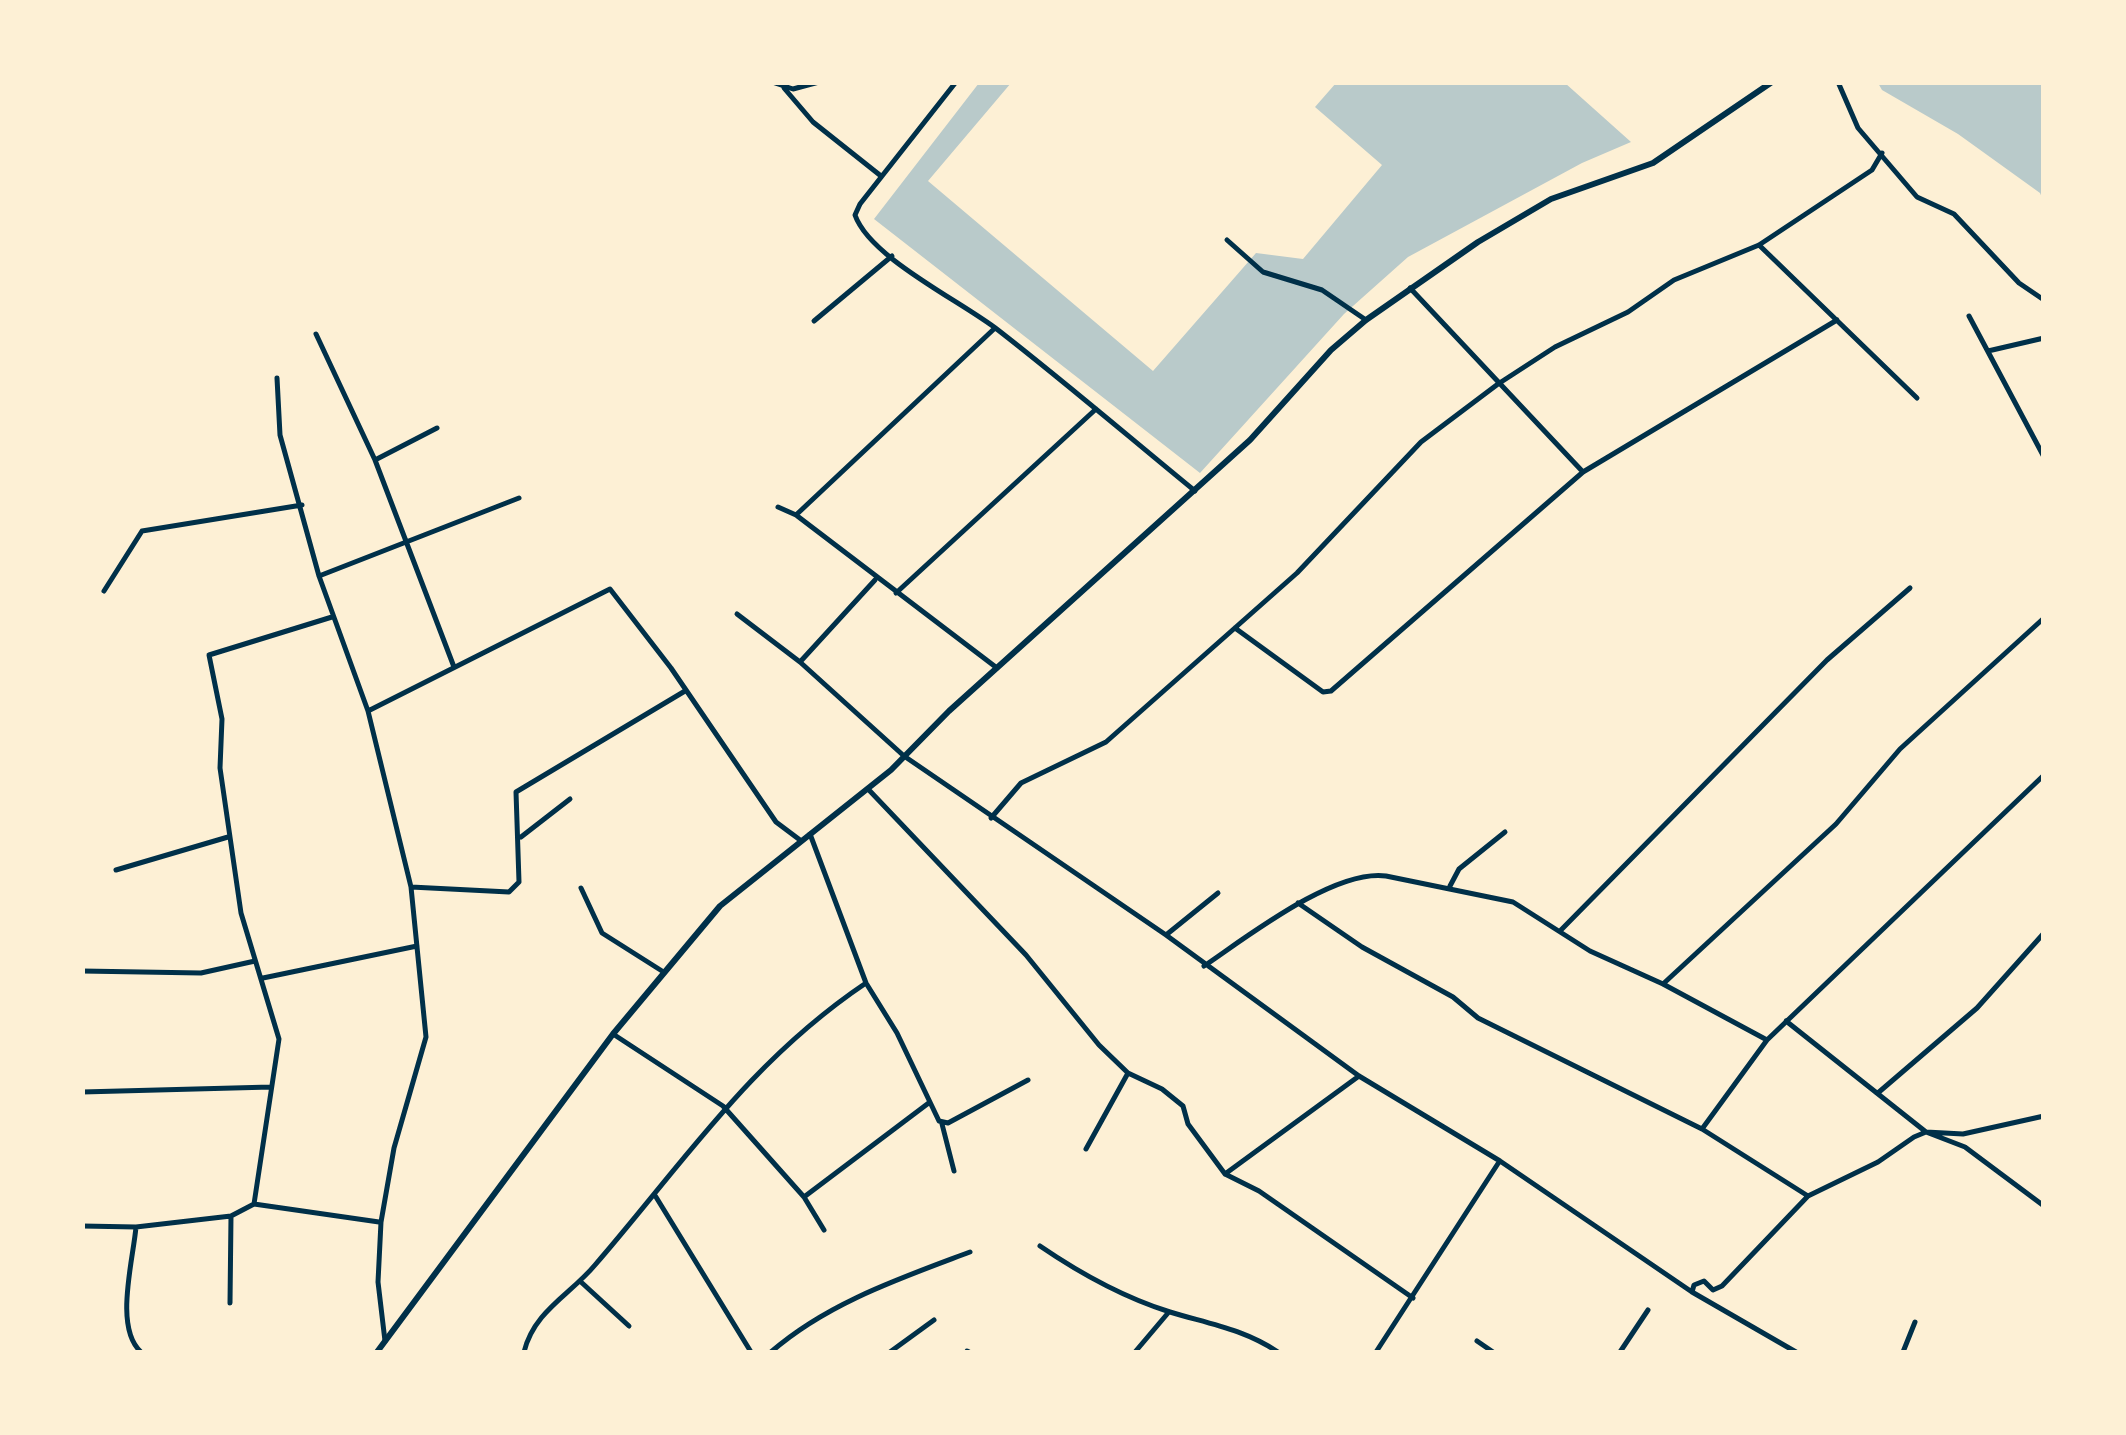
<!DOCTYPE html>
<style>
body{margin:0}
#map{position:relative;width:2126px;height:1435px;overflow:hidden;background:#fdf0d5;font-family:"Zilla Slab",serif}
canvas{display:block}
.frame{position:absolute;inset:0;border:85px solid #fdf0d5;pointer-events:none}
</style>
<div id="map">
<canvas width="2126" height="1435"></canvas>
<div class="frame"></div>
</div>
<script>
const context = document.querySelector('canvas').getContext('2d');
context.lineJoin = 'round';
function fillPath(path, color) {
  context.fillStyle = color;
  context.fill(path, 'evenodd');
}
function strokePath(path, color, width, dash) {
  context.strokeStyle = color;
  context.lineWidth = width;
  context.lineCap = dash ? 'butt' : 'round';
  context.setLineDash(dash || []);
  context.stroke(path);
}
fillPath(new Path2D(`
 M979 83H1011L928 181 1153 371 1256 253 1303 259 1382 165 1315 107 1336 83H1565L1631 142 1582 163 1408 257 1344 314 1200 473 874 219Z
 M1878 83H2043V200L2040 193 1958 134 1882 90Z`), '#b9caca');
strokePath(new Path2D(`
 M772 82 793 89 819 82
 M956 82 860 204 855 215C870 258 961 301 998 330 1065 382 1129 437 1195 491
 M1838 82 1858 128 1917 197 1954 214 2019 283 2044 300
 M784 88 813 122 881 176
 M1227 240 1263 272 1322 290 1366 320
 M1759 245 1917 398
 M1410 288 1583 472
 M1969 316 2044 457
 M814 321 892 256
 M316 334 375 460 454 667
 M1988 351 2044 338
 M277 378 280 435 319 576 368 711 411 887 426 1037 394 1148 381 1222 378 1282 385 1341
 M375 460 437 428
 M778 507 796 515 997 668
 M796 515 995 328
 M319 576 519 498
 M875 580 800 662 904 756 1166 935 1359 1076 1500 1161 1692 1292 1796 1352
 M104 591 142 531 302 505
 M896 593 1096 409
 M737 614 800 662
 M1235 628 1323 692 1331 691 1583 472 1837 320
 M368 711 610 589 671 668 776 822 800 840
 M868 789 1026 955 1099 1045 1128 1073 1162 1089 1183 1106 1188 1124 1225 1174 1259 1191 1413 1298
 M991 818 1021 783 1106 742 1297 573 1421 442 1498 384 1555 347 1628 312 1674 280 1759 245 1872 170 1882 153
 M810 834 866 983 897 1033 939 1121 948 1123 1028 1080
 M521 837 570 799
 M116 870 228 837
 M1450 886 1459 869 1505 832
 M411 887 509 892 519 882 516 792 685 691
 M581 888 602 933 662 971
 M1298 903 1362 947 1453 997 1478 1018 1702 1129 1808 1196
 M1560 931 1827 660 1910 588
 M1166 935 1218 893
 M1204 966C1247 937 1334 869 1386 876L1513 902 1590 951 1663 984 1767 1040
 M82 971 201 973 255 961
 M263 978 417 946
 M1663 984 1836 824 1900 749 2044 618
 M1786 1021 1926 1132 1965 1147 2044 1206
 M613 1034 723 1106 804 1197
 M82 1092 271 1087
 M1879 1092 1977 1008 2044 933
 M942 1124 954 1171
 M1702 1129 1767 1040 2044 775
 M1086 1149 1128 1073
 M1225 1174 1359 1076
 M656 1197 751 1352
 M254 1204 279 1039 241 913 220 768 222 719 209 655 332 617
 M82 1226 136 1227 231 1216 254 1204 379 1222
 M136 1227C133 1261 114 1328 141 1352
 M824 1230 804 1197 930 1102
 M1040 1246C1081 1274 1122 1297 1170 1312 1210 1324 1243 1329 1278 1352
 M581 1282 629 1326
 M1692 1292 1694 1285 1704 1281 1713 1290 1722 1286 1808 1196 1878 1162 1914 1137 1926 1132 1963 1134 2044 1116
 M230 1303 231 1216
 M1477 1341 1493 1352
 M967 1351 969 1352
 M524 1352C534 1311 570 1295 595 1265 685 1161 750 1061 866 983
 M771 1352C827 1303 901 1278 970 1252
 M890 1352 934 1320
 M1135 1352 1168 1313
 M1376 1352 1499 1162
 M1620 1352 1648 1310
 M1903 1352 1915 1322`), '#003049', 5);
strokePath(new Path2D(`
 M377 1352 613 1034 720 906 891 770 949 711 1250 440 1331 350 1366 320 1478 242 1551 199 1653 163 1772 82`), '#003049', 6);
</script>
